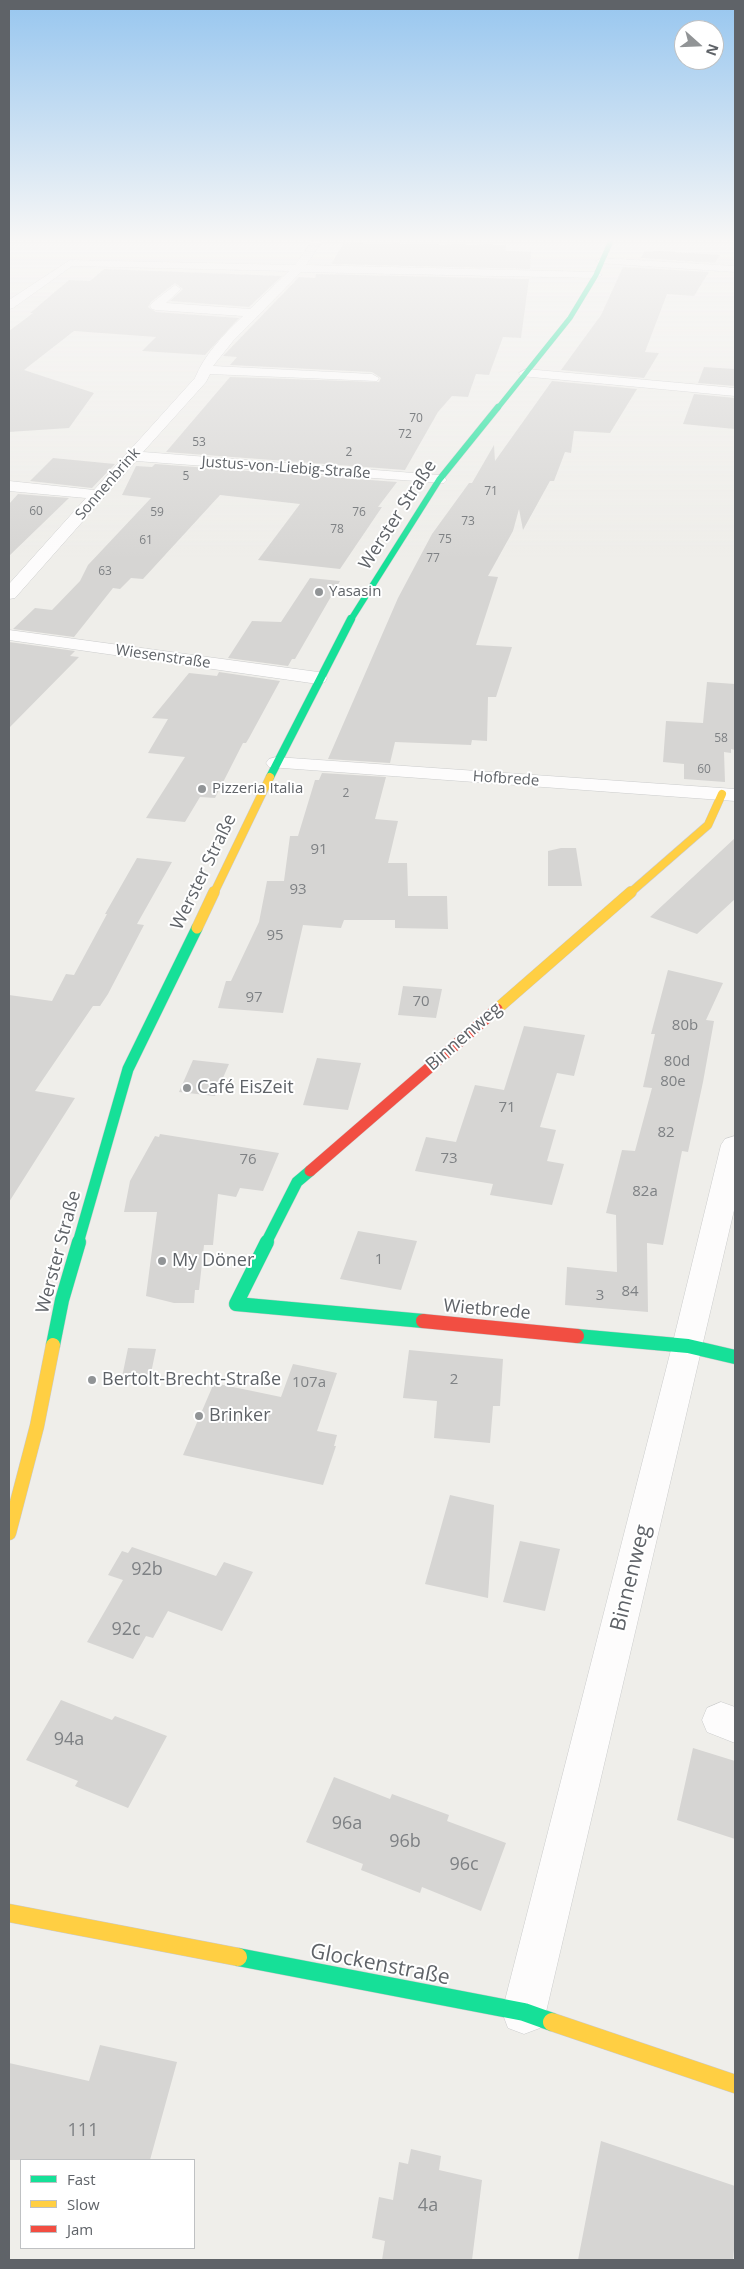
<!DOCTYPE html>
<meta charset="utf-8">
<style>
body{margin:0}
#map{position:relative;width:744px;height:2269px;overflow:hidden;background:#efeeea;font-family:"Open Sans",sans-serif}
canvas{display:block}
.frame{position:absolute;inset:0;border:10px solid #5f6368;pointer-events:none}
.legend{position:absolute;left:20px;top:2159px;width:175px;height:90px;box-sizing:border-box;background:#fff;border:1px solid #bfc1c3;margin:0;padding:6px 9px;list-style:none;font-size:15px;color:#5f6368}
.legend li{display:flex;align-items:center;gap:10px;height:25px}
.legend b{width:25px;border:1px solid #bfc1c3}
.north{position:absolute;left:674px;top:20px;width:50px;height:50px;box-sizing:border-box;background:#fff;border:1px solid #bfc1c3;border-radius:50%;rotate:110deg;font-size:14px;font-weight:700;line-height:20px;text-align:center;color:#5f6368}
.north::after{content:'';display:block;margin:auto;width:18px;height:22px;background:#919496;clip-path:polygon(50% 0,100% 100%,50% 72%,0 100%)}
</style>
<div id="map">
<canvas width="744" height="2269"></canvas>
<div class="frame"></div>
<ul class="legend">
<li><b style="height:6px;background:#16e098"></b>Fast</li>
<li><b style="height:6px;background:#ffcf43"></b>Slow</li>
<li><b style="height:6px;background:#f24e42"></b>Jam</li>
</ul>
<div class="north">N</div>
</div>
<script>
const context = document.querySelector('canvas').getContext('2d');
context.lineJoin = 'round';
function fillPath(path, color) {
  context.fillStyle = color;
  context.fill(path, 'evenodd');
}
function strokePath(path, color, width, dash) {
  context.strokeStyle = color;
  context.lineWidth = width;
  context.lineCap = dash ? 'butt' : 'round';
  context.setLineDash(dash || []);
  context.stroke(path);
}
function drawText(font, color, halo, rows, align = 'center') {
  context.font = font + ' "Open Sans",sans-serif';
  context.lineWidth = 4;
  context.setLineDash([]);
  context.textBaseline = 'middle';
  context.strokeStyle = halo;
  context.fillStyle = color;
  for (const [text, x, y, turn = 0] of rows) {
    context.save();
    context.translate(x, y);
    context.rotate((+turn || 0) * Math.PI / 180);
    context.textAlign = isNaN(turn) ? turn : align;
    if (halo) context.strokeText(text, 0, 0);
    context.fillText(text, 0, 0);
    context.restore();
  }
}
fillPath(new Path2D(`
 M344 243 506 245 505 251 531 252 530 269 331 264Z
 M660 251 720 255 715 263 641 258 644 252Z
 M623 267 709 272 694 296 667 294 645 352 659 353 644 378 561 370 601 315Z
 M104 269 282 276 249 307 170 301 183 289 175 283 151 302 148 307 156 312 239 318 205 355 142 351 156 337 74 331 24 370 94 393 69 428 9 432V331L33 313H30L69 280 90 281Z
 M316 274 529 279 521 338 503 337 489 375 476 374 468 397 452 396 438 412 405 470 166 452 230 377 379 382 381 378 372 372 230 365 237 357 223 356 299 277 315 278Z
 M704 367 735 369V386L698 383Z
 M552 381 637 389 610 433 574 431 571 453 565 452 554 481H550L523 530 519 509 513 531 488 576 498 577 476 645 512 647 496 697H488L487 741 472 740 471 745 395 742 390 763 328 759 398 598 432 534 469 483H472L494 445 495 461Z
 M694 394 735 398V429L683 424Z
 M53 458 115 464 92 488 30 481Z
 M155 464 397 482 378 507H382L340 569 258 560 300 504 220 495 143 579 131 578 120 589 113 588 74 637 13 629 35 608 52 610 80 581 88 565 151 498 122 495 136 466 152 467Z
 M18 494 69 498 9 556V504Z
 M310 578 340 581 295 659H292L288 666 228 658 252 621 281 622Z
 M9 642 75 651 70 656 79 657 9 728Z
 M219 672 280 681 249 738 246 743H243L215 798 200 797 185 822 146 818 185 757 148 753 168 719 152 718 189 673 217 676Z
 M707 682 735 684V750L731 749V753L724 752 725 782 684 779V764L663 762 666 721 703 723Z
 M322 773 386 777 375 819 398 821 388 863H407L408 896H447L448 929 395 928V920H344L341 928 303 925 283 1013 218 1008 226 981H231L259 922 267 881H284L290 836H298L315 780H319Z
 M735 838V899L697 934 650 917Z
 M561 848H576L582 886H548V851Z
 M137 858 172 862 137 924 144 925 108 994 100 1006H93L35 1091 75 1098 9 1202V995L52 1001 66 974 74 975 107 914H105Z
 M668 970 723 983 706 1020 714 1021 703 1082 688 1152 682 1151 663 1245 647 1243 648 1312 565 1305 567 1267 617 1272 616 1215 606 1213 622 1150 635 1151 652 1088 643 1087 655 1034H651Z
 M403 986 442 989 436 1018 398 1015Z
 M524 1026 585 1035 574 1076 557 1073 540 1127 556 1130 547 1161 564 1164 552 1205 490 1195 493 1184 415 1171 426 1137 456 1142 475 1085 504 1090Z
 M317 1058 361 1063 348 1110 303 1105Z
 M193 1060 229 1064 215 1096 179 1092Z
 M160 1134 279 1153 263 1191 240 1188 236 1197 218 1194 213 1245H204L199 1290H195L194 1303H174L146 1296 157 1212H124L130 1181 155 1136 159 1137Z
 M358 1231 417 1241 401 1290 340 1279Z
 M128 1348 156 1349 150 1378 122 1377Z
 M409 1350 503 1359 500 1406H493L490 1443 434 1438 437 1401 403 1398Z
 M293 1364 337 1373 317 1431 337 1435 334 1446H336L323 1485 183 1455 214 1383 281 1397Z
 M450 1495 494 1505 488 1598 425 1584Z
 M520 1541 560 1549 545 1611 503 1602Z
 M132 1547 216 1576 224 1562 253 1572 222 1631 168 1611 153 1638 146 1636 133 1659 87 1642 123 1580 108 1575 122 1551 128 1553Z
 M61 1700 112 1720 115 1716 167 1736 128 1808 75 1786 78 1781 26 1760Z
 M693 1748 735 1761V1839L677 1820Z
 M334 1777 390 1799 392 1794 449 1815 447 1821 506 1843 481 1911 422 1887 420 1893 361 1870 363 1864 306 1842Z
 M100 2045 177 2062 150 2160H9V2063L89 2081Z
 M601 2141 735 2186V2239L733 2260H578Z
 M411 2149 441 2156 439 2170 482 2180 472 2260H382L385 2241 372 2238 379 2197 393 2200 399 2162 408 2164Z`), '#d6d5d3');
const street = new Path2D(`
 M311 243H321L306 265 596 272 602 275 596 278 301 272 233 341 213 366 372 374 379 378 377 381 210 374 206 382 143 452 439 475 444 477 447 480 444 483 136 461 15 598 9 599V584L86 498 9 491V481L94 490 195 378C204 355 224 334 243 316L156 310 152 309 150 306 152 303 175 285 181 289 166 303 250 309 289 271 72 266 13 308 9 309V300L70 260 295 265Z
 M602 258 735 266V272L598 263 596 261Z
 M526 369 735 388V396L521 376 519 373Z
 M9 630 318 672 325 674 327 678 325 682 318 684 9 640Z
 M276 757 735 789V801L269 767 266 763 269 759Z
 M735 1136V1206L546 2012 540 2028 524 2034 508 2028 502 2012 672 1346 721 1145 725 1139Z
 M721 1702 735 1707V1743L707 1732 702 1720 707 1708Z`);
const fastFar5 = new Path2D(`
 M497 409 570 318 596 275 610 243`);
const fastFar4 = new Path2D(`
 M350 621 439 480 498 407`);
const fastFar3 = new Path2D(`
 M270 777 351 619`);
const fastFar2 = new Path2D(`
 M78 1243 128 1069 197 928
 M266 1243 297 1182 310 1171`);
const fastFar1 = new Path2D(`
 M267 1242 236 1304 423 1321
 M577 1336 688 1346 735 1357
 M53 1345 62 1300 79 1242`);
const fast = new Path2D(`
 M238 1957 524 2012 552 2022`);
const slowFar3 = new Path2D(`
 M214 893 270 777
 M630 893 708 825 722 794`);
const slowFar2 = new Path2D(`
 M197 928 214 892
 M497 1009 631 892`);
const slowFar1 = new Path2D(`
 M9 1533 37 1426 53 1345`);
const slow = new Path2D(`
 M9 1913 238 1957
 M552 2022 735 2084`);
const jamFar1 = new Path2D(`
 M310 1171 497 1009`);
const jam = new Path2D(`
 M423 1321 577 1336`);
strokePath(street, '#cbcccc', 1);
strokePath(fastFar5, '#cacacb', 5.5);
strokePath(fastFar4, '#cacacb', 7);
strokePath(fastFar3, '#cacacb', 9);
strokePath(fastFar2, '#cacacb', 12);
strokePath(fastFar1, '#cacacb', 15);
strokePath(fast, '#cacacb', 19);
strokePath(slowFar3, '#cacacb', 9);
strokePath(slowFar2, '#cacacb', 12);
strokePath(slowFar1, '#cacacb', 15);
strokePath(slow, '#cacacb', 19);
strokePath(jamFar1, '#cacacb', 12);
strokePath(jam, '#cacacb', 15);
fillPath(street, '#fdfcfc');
strokePath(fastFar5, '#16e098', 5);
strokePath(fastFar4, '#16e098', 6);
strokePath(fastFar3, '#16e098', 8);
strokePath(fastFar2, '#16e098', 11);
strokePath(fastFar1, '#16e098', 14);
strokePath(fast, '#16e098', 18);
strokePath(slowFar3, '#ffcf43', 8);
strokePath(slowFar2, '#ffcf43', 11);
strokePath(slowFar1, '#ffcf43', 14);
strokePath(slow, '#ffcf43', 18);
strokePath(jamFar1, '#f24e42', 11);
strokePath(jam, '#f24e42', 14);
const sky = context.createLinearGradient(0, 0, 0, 560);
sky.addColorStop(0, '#97c6ef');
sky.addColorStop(0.43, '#f8f7f6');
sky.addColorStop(1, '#f8f7f600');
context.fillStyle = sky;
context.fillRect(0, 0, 744, 560);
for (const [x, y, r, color] of [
 [319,592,5,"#919496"],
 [202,789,5,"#919496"],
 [187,1088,5,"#919496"],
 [162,1261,5,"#919496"],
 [92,1380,5,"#919496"],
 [199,1416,5,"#919496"]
]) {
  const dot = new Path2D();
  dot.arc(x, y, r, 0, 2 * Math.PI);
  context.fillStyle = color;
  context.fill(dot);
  strokePath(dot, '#fff', 2);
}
drawText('12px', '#7e8184', null, [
 ["70",416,419],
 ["72",405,435],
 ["53",199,443],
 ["2",349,453],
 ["5",186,477],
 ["71",491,492],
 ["60",36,512],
 ["59",157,513],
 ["76",359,513],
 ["73",468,522],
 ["78",337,530],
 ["75",445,540],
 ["61",146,541],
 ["77",433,559],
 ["63",105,572],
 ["58",721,739],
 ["60",704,770],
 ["2",346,794]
]);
drawText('15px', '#5f6368', '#fff', [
 ["Justus-von-Liebig-Straße",286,468,4],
 ["Sonnenbrink",108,484,-49],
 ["Wiesenstraße",163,657,8],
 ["Hofbrede",506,779,4]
]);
drawText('15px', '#5f6368', '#fff', [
 ["Yasasin",329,592],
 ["Pizzeria Italia",212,789]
], 'left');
drawText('15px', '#7e8184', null, [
 ["91",319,850],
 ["93",298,890],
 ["95",275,936],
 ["97",254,998],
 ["70",421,1002],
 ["80b",685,1026],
 ["80d",677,1062],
 ["80e",673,1082],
 ["71",507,1108],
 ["82",666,1133],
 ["73",449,1159],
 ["76",248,1160],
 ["82a",645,1192],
 ["1",379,1260],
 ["84",630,1292],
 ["3",600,1296],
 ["2",454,1380],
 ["107a",309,1383]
]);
drawText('18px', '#5f6368', '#fff', [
 ["Werster Straße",398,515,-57],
 ["Werster Straße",204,872,-64],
 ["Binnenweg",464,1037,-41],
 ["Werster Straße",59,1252,-75],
 ["Wietbrede",487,1310,5]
]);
drawText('18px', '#5f6368', '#fff', [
 ["Café EisZeit",197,1088],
 ["My Döner",172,1261],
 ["Bertolt-Brecht-Straße",102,1380],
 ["Brinker",209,1416]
], 'left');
drawText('18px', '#7e8184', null, [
 ["92b",147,1570],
 ["92c",126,1630],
 ["94a",69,1740],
 ["96a",347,1824],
 ["96b",405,1842],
 ["96c",464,1865],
 ["111",83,2131],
 ["4a",428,2206]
]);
drawText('21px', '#5f6368', '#fff', [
 ["Binnenweg",631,1578,-76],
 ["Glockenstraße",380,1965,11]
]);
</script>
